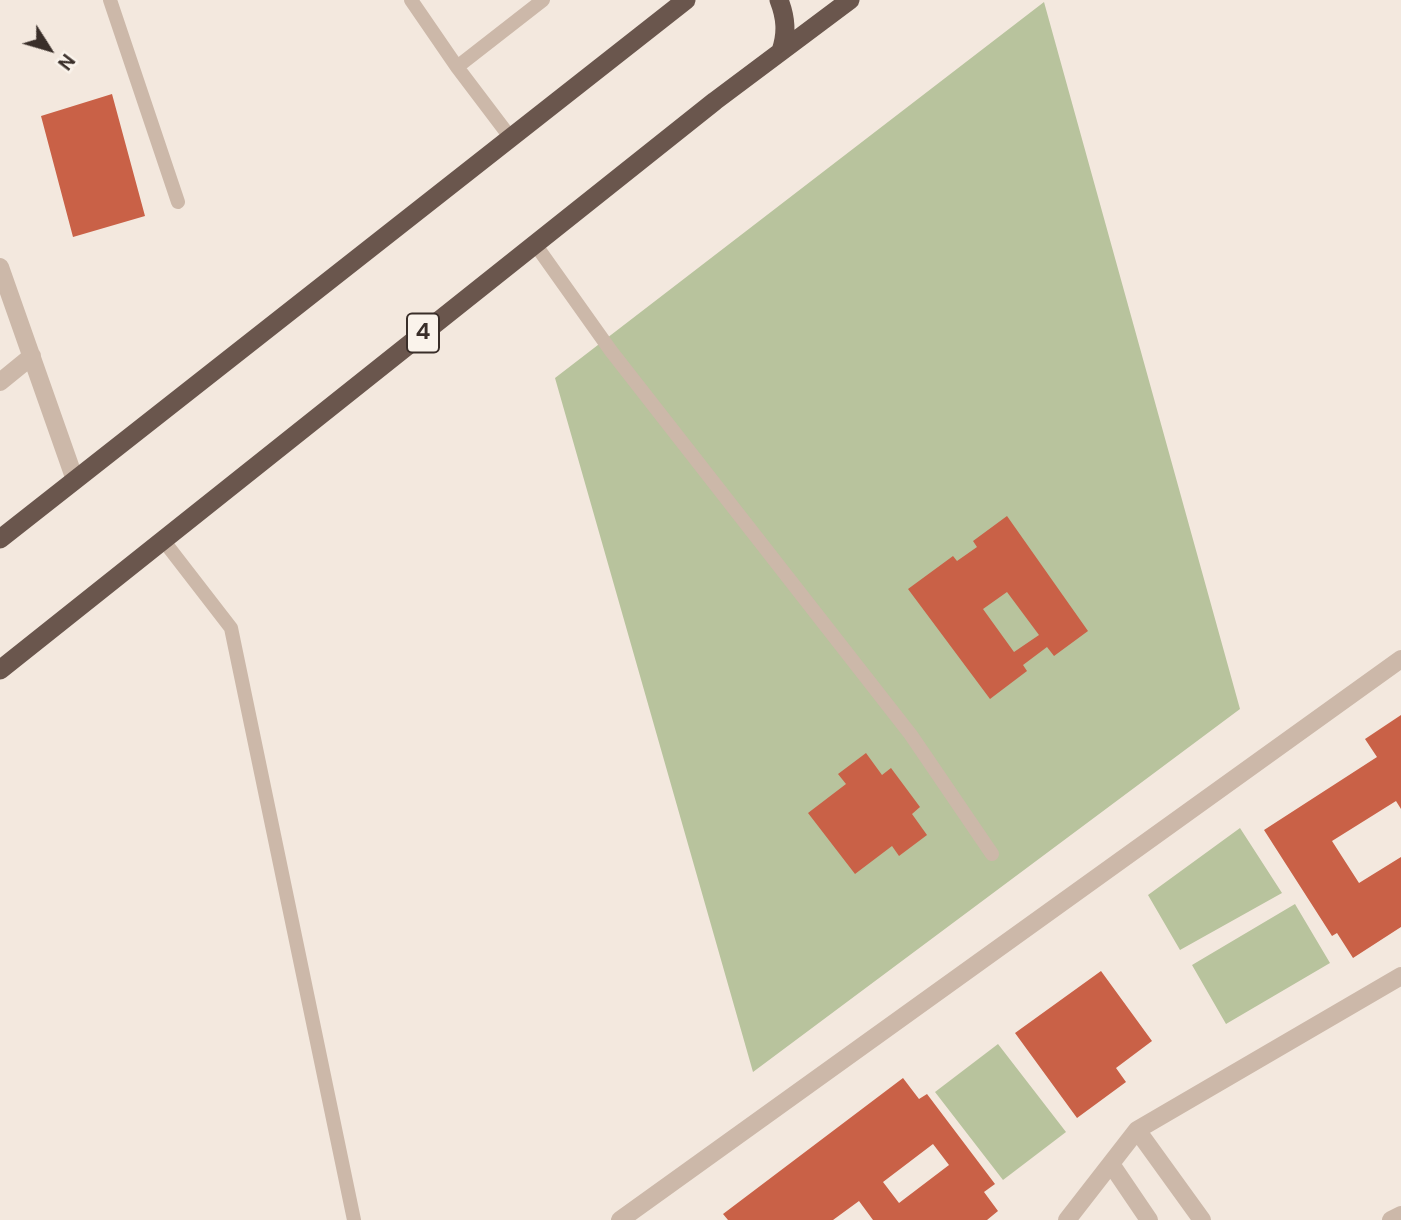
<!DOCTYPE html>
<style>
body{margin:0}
#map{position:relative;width:1401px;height:1220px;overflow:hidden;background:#f3e8de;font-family:"DM Sans",sans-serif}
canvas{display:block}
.north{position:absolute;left:14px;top:14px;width:70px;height:70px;-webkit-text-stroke:5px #faf3eb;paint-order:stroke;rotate:127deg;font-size:19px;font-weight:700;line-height:28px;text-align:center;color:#392e29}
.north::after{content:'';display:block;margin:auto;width:24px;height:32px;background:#392e29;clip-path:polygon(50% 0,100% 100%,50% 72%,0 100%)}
</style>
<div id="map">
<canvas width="1401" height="1220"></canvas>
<div class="north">N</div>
</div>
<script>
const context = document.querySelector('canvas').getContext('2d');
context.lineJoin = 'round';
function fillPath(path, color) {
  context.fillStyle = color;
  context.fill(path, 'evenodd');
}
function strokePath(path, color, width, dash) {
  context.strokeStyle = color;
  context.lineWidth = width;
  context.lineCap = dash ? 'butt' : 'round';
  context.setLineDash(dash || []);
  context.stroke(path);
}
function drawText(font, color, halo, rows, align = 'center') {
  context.font = font + ' "DM Sans",sans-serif';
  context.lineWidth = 5;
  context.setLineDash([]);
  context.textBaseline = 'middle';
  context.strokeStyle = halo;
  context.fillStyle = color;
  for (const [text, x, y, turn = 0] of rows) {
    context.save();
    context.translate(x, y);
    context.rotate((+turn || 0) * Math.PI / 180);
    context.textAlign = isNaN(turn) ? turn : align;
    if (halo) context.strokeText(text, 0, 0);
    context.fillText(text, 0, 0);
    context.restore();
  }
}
fillPath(new Path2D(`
 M1044 2 1240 709 753 1072 555 378Z
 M1240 828 1282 893 1180 950 1148 895Z
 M1295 904 1330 963 1226 1024 1192 965Z
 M998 1044 1066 1132 1003 1180 935 1092Z`), '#b8c39d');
fillPath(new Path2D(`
 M112 94 145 216 73 237 41 116Z
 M1007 516 1088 631 1054 656 1047 647 1023 665 1027 671 990 699 908 589 953 556 957 561 977 547 973 541ZM1007 592 1039 635 1014 652 983 609Z
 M1401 715V809L1396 801 1332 841 1359 883 1401 857V927L1353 958 1337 933 1332 936 1264 830 1377 757 1365 739Z
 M866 753 882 775 891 768 920 807 912 814 927 835 899 856 892 846 855 874 808 813 846 784 838 774Z
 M1101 971 1152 1041 1116 1068 1126 1082 1077 1118 1015 1033Z
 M903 1078 919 1099 927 1094 995 1184 984 1192 998 1211 987 1220H873L859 1201 833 1220H728L723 1214ZM933 1144 949 1165 899 1203 883 1182Z`), '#c96147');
strokePath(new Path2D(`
 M110 0 178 202
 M411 0 457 67 510 137
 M457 67 543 0
 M535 244 611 351 911 735 992 854
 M163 540 231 628 354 1220`), '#ccb8a9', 14);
strokePath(new Path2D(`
 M0 267 75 480
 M0 382 32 356
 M1137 1130 1202 1220
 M1111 1164 1149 1220
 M620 1220 1401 659
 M1067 1220 1137 1130 1401 976
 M1391 1220 1401 1215`), '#ccb8a9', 18);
strokePath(new Path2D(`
 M779 0C786 18 787 33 781 51
 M0 539 686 0
 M0 670 715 101 850 0`), '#6a564d', 19);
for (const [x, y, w] of [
 [423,333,32]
]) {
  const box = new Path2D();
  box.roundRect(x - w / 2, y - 19.5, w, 39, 5);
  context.fillStyle = '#faf3eb';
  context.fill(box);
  strokePath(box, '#392e29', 2);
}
drawText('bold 23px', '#392e29', null, [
 ["4",423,333]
]);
</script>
